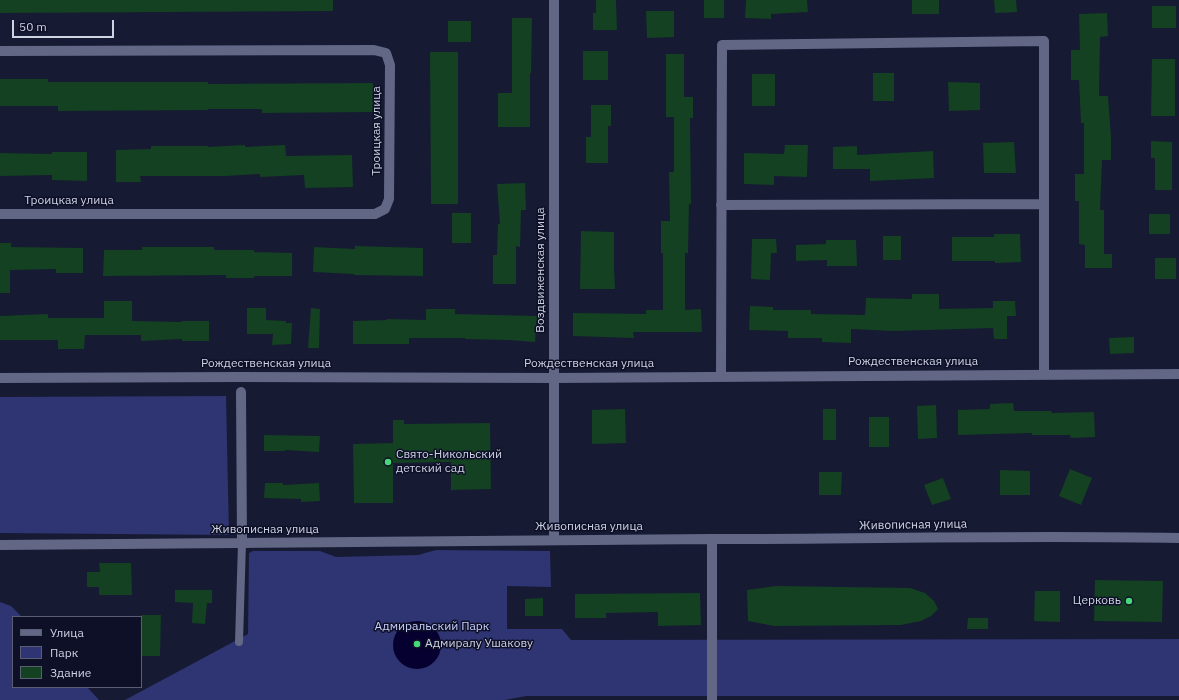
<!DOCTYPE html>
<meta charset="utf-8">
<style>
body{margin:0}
#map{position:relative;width:1179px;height:700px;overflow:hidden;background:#161a33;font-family:"IBM Plex Sans",sans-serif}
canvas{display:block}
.legend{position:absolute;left:12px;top:616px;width:130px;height:72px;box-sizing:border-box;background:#0e1028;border:1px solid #5b5e73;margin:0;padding:5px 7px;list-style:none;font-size:12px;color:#ced2e3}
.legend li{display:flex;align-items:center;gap:8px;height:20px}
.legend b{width:20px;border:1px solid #5b5e73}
.scale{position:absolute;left:12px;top:20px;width:102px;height:18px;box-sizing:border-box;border:2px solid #ced2e3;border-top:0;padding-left:5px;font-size:12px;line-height:14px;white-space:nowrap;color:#ced2e3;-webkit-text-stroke:3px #0e1028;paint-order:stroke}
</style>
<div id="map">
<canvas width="1179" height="700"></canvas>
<ul class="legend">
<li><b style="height:5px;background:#616785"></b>Улица</li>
<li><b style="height:11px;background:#2f3472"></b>Парк</li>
<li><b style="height:11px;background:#134122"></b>Здание</li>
</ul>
<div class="scale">50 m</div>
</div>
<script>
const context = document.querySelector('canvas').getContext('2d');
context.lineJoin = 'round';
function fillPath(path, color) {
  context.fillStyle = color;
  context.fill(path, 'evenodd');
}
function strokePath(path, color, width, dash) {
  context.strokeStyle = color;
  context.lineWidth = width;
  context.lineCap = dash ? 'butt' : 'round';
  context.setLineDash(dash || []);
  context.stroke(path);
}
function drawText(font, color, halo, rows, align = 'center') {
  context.font = font + ' "IBM Plex Sans",sans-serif';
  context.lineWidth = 3;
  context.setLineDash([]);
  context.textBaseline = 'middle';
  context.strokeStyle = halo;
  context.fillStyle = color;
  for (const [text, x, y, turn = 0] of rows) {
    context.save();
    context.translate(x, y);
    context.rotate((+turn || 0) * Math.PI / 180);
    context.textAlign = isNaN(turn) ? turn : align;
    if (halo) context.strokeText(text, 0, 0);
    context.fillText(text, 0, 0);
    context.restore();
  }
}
fillPath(new Path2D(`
 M226 396 229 535 0 533V397Z
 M436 550 550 551 551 587 507 586V629H562L571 640 1179 639V696H526L505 700H125L248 634 249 553 253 551H320L336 557 418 555Z
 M0 602 11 606 22 617H13V687H87L99 700H0Z`), '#2f3472');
fillPath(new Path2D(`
 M393 645a24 24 0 1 1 48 0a24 24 0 1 1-48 0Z`), '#060030');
fillPath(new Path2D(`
 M0 0H333V11L0 13Z
 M596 0H616L617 30H593V13H596Z
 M704 0H724V18H704Z
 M746 0H807L808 12 771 14V19L745 18Z
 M912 0H939V14H912Z
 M994 0H1016L1017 12 995 13Z
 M1152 6H1176V28H1152Z
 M646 11H674V37L647 38Z
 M1107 13 1108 36 1100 37 1099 96H1108L1111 137V160H1102L1100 210H1104V254H1112V268H1085V245L1079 244V201H1075V174H1084V123H1081L1079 80H1071V50H1080L1079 14Z
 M512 18H532L531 73H530V127H498V93H512Z
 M448 21H471V42H448Z
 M583 51H608V80H583Z
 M430 52H458V204H431Z
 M666 54H684V97H693V118H690L691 204H689L688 253H685V310L701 309 702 332H633L634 338 573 336V313L646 314V310H663V253H661V221H670L669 172H674V117H666Z
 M1152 59H1175V116H1151Z
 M873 73H894V101H873Z
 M752 74H775V106H752Z
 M0 79H48V82H208V84L373 83V112L262 113V109H208V110L58 111V106H0Z
 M948 82 980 83V110L949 111Z
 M591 105H611V126H608V163H586V137H591Z
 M1151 141 1172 142V190H1155V158H1151Z
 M1014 142 1016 173H984L983 143Z
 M245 145V147L285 145 286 156 352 155 353 187 305 188 304 175 260 177V174L224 176H140L141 182H116V150L151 149V146H208V147Z
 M785 145H808L807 177 774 176V185L744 184V153L784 154Z
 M857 146V155L933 151 934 178 870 181V169H833V147Z
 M52 152H87V181L52 180V175L0 176V153L52 154Z
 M525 183 526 210H521L520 247 516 246V284H493V255H497L498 224H500L497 184Z
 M452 213H471V243H452Z
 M1149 214H1170V234H1149Z
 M581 231 614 232V267L615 289H580Z
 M994 234H1020L1021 262 995 263V261H952V237H994Z
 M883 236H901V260H883Z
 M752 239H776L777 253H771L770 280 751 279Z
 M826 240H856L857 266H827V260L796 261V245L826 244Z
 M0 243H11V247L83 248V273H56V269L10 270V293H0Z
 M355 246 423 248V276L354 275V274L313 272 314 247 355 249Z
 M142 247H214V250H254V252L292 253V276H254V278H226V275L103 276 104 250H142Z
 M1155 258H1176V279H1155Z
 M912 294H939V309L993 308V301H1015L1016 316H1007V339H994L993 328 894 331 851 329V343L822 342V338H788V331L749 330 750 306 773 307V310H811V314L865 315 866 298 912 299Z
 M104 301H132V321L182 322V321H209V341H182V339L141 341V335H85L84 349H58V340H0V316L48 314V318H104Z
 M247 308H266V320L286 321V323H292L291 344 272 345 273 334H247Z
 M311 308 320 309 319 348H308Z
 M426 309H455V314L537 316 535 342 509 340 465 339V338H409V344H353V321L387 320V319L426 320Z
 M1134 337V353L1110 354 1109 338Z
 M1013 403 1014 411H1051L1052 413 1094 412 1095 437 1071 438 1070 435H1032V433L958 435V410L990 409V404Z
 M936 405 937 438 918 439 917 406Z
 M625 409 626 443 592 444V410Z
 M823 409H836V440H823Z
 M869 417H889V447H869Z
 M393 420H404V424L490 423 491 489 451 490V462L393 463V503H354L353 444 393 443Z
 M264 435 320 436 319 452 285 450V451H264Z
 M1070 469 1092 478 1081 505 1059 496Z
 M1000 470 1030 471V495H1000Z
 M819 472H842L841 495H819Z
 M943 478 951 499 932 505 924 485Z
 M265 483H283V485L319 483 320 501 301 502V499L264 498Z
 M99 563H131L132 595H99V587H87V572H100Z
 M1095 580 1163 581 1162 622 1094 621Z
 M776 586 910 588 925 593 934 601 938 609 931 616 921 621 901 625 774 626 748 621 747 590Z
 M175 590H212V603H207L205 624 192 623 193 603 175 602Z
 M1035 591H1060V622L1034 621Z
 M700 593 701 625 658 626V612L606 613V618H575V594Z
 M543 598V616H525V599Z
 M141 615H161L160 656H141Z
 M968 618H988V629H967Z`), '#134122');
strokePath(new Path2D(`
 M239 642 242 543`), '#616785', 8);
strokePath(new Path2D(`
 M0 51 374 50 386 53 390 65 389 199 385 209 375 214H0
 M721 205 1044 204
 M721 376 722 45 1044 41V375
 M0 378 239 377 554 378 1179 374
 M241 392 242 543
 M712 539V700
 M554 540V0
 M0 545C237 543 474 541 711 539 867 539 1023 535 1179 538`), '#616785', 10);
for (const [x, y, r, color] of [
 [388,462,4,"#48d779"],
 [1129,601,4,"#48d779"],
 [417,644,4,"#48d779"]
]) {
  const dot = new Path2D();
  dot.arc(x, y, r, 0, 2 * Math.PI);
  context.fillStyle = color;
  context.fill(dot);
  strokePath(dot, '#0e1028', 1.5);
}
drawText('12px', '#ced2e3', '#0e1028', [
 ["Троицкая улица",377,131,-90],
 ["Троицкая улица",69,201],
 ["Воздвиженская улица",541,270,-90],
 ["Рождественская улица",913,362],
 ["Рождественская улица",266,364],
 ["Рождественская улица",589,364],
 ["Живописная улица",913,525,-1],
 ["Живописная улица",589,527],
 ["Живописная улица",265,530]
]);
drawText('12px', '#ced2e3', '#0e1028', [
 ["Свято-Никольский",396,455],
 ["детский сад",396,469],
 ["Церковь",1121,601,"right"],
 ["Адмиралу Ушакову",425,644]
], 'left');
drawText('12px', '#c7d0fb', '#0e1028', [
 ["Адмиральский Парк",432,627]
]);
</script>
